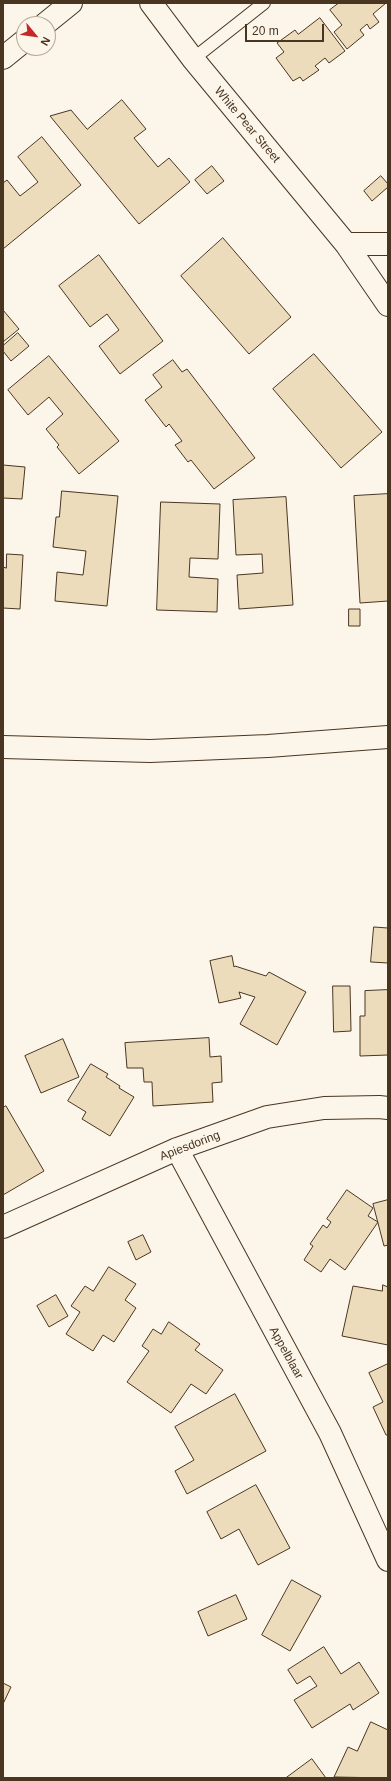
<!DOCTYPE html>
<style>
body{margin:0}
#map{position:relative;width:391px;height:1781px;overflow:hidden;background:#fbf6e9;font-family:Helvetica,sans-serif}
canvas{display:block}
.frame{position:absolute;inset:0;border:4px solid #4a3520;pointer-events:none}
.north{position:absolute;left:16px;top:16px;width:40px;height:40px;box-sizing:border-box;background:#fbf6e9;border:1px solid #b4a999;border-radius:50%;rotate:119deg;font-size:11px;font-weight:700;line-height:16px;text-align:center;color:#4a3520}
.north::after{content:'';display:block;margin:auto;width:14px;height:18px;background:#c62828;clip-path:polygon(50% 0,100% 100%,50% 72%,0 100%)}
.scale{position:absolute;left:245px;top:24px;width:79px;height:18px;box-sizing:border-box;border:2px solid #4a3520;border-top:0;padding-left:5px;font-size:12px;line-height:14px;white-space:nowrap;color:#4a3520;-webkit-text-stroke:3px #fbf6e9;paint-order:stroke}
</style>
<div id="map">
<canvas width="391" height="1781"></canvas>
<div class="frame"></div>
<div class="north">N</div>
<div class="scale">20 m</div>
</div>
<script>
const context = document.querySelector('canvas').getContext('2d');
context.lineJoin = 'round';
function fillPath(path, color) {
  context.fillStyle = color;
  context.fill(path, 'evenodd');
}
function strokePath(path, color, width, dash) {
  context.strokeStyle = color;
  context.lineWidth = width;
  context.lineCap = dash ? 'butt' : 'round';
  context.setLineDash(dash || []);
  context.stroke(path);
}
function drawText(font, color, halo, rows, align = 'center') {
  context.font = font + ' Helvetica,sans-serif';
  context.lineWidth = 3;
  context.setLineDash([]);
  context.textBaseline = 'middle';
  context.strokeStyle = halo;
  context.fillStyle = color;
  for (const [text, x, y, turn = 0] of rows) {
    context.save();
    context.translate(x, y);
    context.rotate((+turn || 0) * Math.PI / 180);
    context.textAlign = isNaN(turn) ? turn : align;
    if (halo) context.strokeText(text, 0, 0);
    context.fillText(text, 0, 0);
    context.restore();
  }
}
const building = new Path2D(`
 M339 3H386L373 14 379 22 370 29 367 24 360 30 364 35 347 49 334 32 342 25 330 10Z
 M320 18 345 51 329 63 325 58 315 66 319 70 303 81 300 77 293 81 276 58 284 52 277 43 295 30 298 34Z
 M122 100 146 129 134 138 158 167 169 158 190 182 139 224 50 116 71 110 87 129Z
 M42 137 81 185 3 249V183L7 180 20 196 38 182 18 157Z
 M212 166 224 181 207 194 195 180Z
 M381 176 388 184V187L372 201 364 191Z
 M223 238 291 317 249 354 181 276Z
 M99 255 163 341 120 374 99 346 119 330 107 314 90 327 59 286Z
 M3 310 19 329 3 342Z
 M18 333 29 346 11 361 3 351V346Z
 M314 354 382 432 341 468 273 389Z
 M49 356 119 441 79 474 57 447 59 445 46 429 63 414 49 397 28 415 8 390Z
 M173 360 182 372 187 369 255 458 214 489 191 460 188 462 175 445 182 441 169 424 166 427 145 400 162 387 153 375Z
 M3 465 25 467 22 499 3 498Z
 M62 491 118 496 107 606 55 601 57 572 83 575 86 551 53 547 56 517H59Z
 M388 494V601L360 603 354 496Z
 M286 497 293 605 239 609 237 575 263 573 262 554 236 555 233 500Z
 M161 502 220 504 218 559 190 558 189 577 218 579 217 612 157 610Z
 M7 554 23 555 20 609 3 608V567L6 568Z
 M349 609H360V626H349Z
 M374 927 388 928V963L371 962Z
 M232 956 234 967 235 966 266 976 269 972 306 992 277 1045 240 1024 255 997 239 992 241 998 219 1003 210 961Z
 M333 986H350L351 1031 334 1032Z
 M388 990V1055L360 1056V1016H365V991Z
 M209 1038 210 1057 221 1056 222 1082 212 1083 213 1102 153 1106 152 1082H144L143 1068H127L125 1043Z
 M63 1039 79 1077 41 1093 25 1056Z
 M91 1064 108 1074 106 1077 120 1086 119 1088 134 1097 110 1136 82 1119 86 1112 68 1101Z
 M6 1106 44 1171 3 1195V1108Z
 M347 1190 373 1208 368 1216 378 1222 345 1270 330 1259 321 1272 304 1260 313 1246 310 1244 323 1225 327 1228 331 1222 327 1219Z
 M388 1200V1245L384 1246 373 1204Z
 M143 1235 151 1252 136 1260 128 1242Z
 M109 1267 136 1284 125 1300 136 1308 114 1342 103 1335 93 1351 66 1334 80 1312 71 1306 85 1286 93 1291Z
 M383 1285 388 1287V1345L342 1336 353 1286 382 1291Z
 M56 1295 68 1316 49 1327 37 1306Z
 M169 1322 200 1344 195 1350 223 1370 206 1394 191 1384 171 1413 127 1382 149 1351 142 1346 153 1329 161 1334Z
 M388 1364V1435H386L373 1407 383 1402 369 1373Z
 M235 1394 266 1451 187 1494 175 1471 194 1460 175 1427Z
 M256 1485 290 1548 258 1565 239 1529 221 1539 207 1512Z
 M292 1580 321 1596 290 1651 262 1635Z
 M236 1595 247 1619 208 1636 198 1612Z
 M324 1647 341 1674 359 1662 379 1693 353 1710 350 1704 312 1728 294 1700 317 1686 310 1676 297 1684 288 1670Z
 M3 1683 11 1687 3 1704Z
 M371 1722 388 1730V1778L334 1777 348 1747 357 1751Z
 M312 1759 326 1778H286Z`);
fillPath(building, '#ecdcbc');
strokePath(building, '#4a3520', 1);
const service = new Path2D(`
 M193 59 264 3`);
const minor = new Path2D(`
 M151 3 193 59 346 244 388 305
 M45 24 71 3
 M3 58 24 41
 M346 244H388
 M177 1149 330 1433 388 1560
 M3 1227 177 1149 267 1117 324 1108 379 1107 388 1108`);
const tertiary = new Path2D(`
 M3 747 150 751 268 746 388 737`);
strokePath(service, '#4a3520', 14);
strokePath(minor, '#4a3520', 24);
strokePath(tertiary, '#4a3520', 24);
strokePath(service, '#fbf6e9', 12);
strokePath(minor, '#fbf6e9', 22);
strokePath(tertiary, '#fbf6e9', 22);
drawText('12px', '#4a3520', '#fbf6e9', [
 ["White Pear Street",247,125,50],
 ["Apiesdoring",190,1146,-21],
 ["Appelblaar",286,1353,61]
]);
</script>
